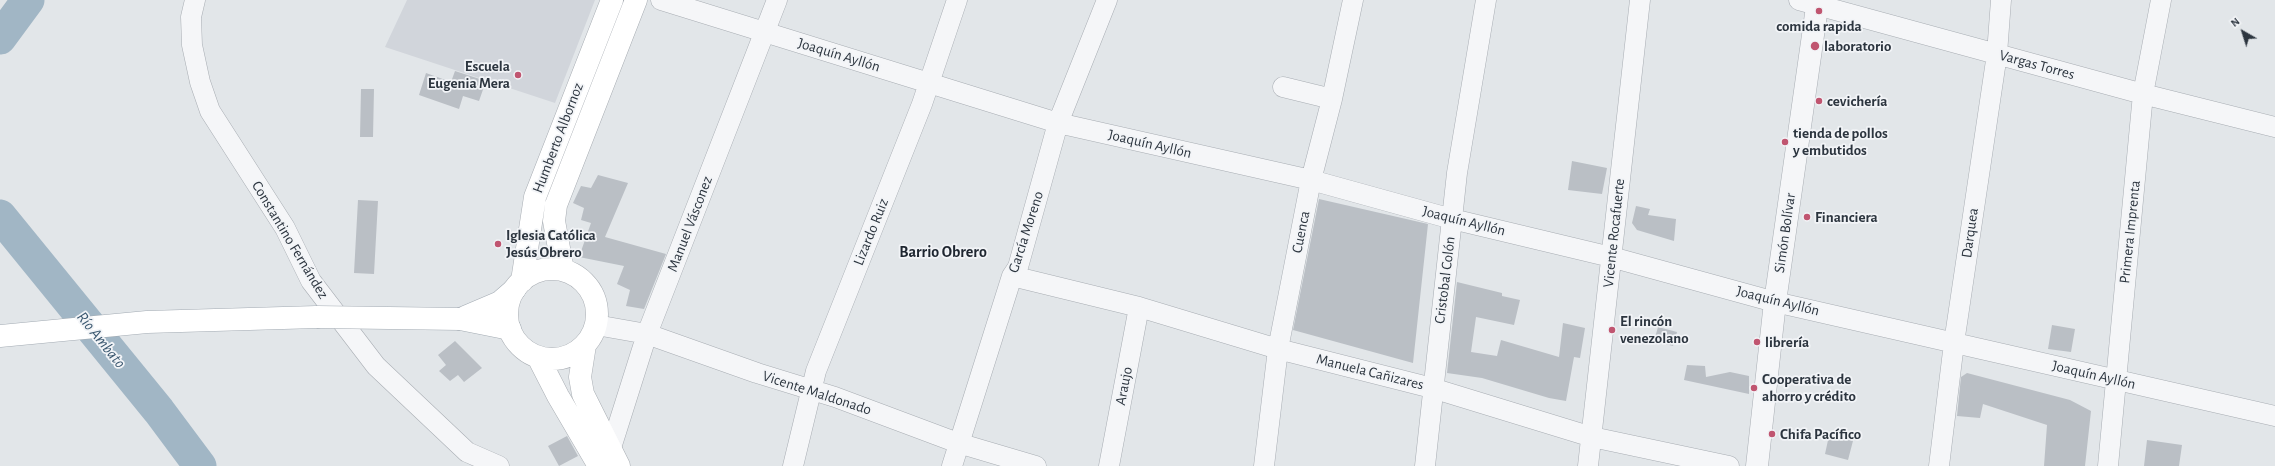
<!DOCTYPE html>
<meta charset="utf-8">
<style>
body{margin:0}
#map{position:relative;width:2275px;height:466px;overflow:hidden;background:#e2e6e9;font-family:"Alegreya Sans",sans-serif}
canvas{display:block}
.north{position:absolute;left:2223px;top:12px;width:40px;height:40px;-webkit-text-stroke:3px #f2f4f7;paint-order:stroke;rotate:321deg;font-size:11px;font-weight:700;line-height:16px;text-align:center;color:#2c353f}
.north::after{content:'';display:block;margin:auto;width:14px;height:18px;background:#2c353f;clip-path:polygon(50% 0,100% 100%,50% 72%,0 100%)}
</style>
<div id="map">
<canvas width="2275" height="466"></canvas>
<div class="north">N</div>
</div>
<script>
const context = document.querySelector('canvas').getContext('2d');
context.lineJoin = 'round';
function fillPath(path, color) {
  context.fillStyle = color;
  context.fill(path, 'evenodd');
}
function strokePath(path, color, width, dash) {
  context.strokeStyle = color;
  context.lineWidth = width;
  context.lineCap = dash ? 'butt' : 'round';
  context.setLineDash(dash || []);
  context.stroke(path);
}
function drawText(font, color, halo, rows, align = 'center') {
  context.font = font + ' "Alegreya Sans",sans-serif';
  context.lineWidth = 3.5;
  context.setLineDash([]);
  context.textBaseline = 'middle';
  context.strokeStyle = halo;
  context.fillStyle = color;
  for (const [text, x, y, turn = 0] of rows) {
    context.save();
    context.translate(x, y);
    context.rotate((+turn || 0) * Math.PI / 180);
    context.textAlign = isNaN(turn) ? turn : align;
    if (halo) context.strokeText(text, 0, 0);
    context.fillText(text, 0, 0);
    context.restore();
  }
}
fillPath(new Path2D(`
 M407 0H595L555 103 385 47Z`), '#d1d5db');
strokePath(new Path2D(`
 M0 38 28 0
 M0 216 159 411 200 466`), '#a1b6c5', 33);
fillPath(new Path2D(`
 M455 71 486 81 479 101 463 96 459 109 419 95 426 73 451 82Z
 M361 89H374L373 137H360Z
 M1572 161 1607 168 1602 194 1568 190Z
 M598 175 628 183 605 237 666 254 644 309 626 306 630 290 617 284 624 266 579 257 591 223 581 220 584 208 573 203 581 186 591 188Z
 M1319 199 1428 224 1413 363 1293 330Z
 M358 200 378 201 374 274 354 273Z
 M1636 206 1650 209 1648 215 1676 219 1674 241 1637 230 1632 223Z
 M1457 282 1502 293V296L1520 300 1514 325 1476 317 1471 352 1497 356 1501 340 1559 357 1563 323 1585 328 1580 358 1574 357 1566 401 1549 398 1482 378 1447 373Z
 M2052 325 2075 329 2071 352 2048 349Z
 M1658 327 1677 332 1673 346 1654 341Z
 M455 341 482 368 464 382 458 375 450 381 439 371 446 365 438 355Z
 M1687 365 1705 366 1706 377 1730 372 1749 376V394L1684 380Z
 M1967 373 2070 400 2091 411 2085 466H2044L2047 425 1983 404 1980 418 1957 416 1961 377Z
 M1830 431 1854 437 1848 460 1825 454Z
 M567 436 578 456 559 466 548 446Z
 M2147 440 2182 445 2179 466H2144Z`), '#babfc5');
const minor = new Path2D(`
 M195 0 191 17 192 45 200 82 210 111 285 228 311 281 376 366 467 452 499 466
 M661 0 1058 123 1311 180 1452 219 1611 257 1775 302 2275 416
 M1799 0 2143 94 2275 127
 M1283 87 1332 99
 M1012 276 1139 307 1278 349 1432 388 1592 437 1729 466
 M596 325 647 334 757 373 835 397 958 443 1036 466
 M610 451 647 334 777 0
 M793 466 816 371 922 104 957 0
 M952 466 1012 276 1018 267 1058 123 1107 0
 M1109 466 1139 307
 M1264 466 1278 349 1311 180 1332 99 1353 0
 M1425 466 1457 173 1486 0
 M1588 466 1640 0
 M1939 466 1954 343 1997 54 2001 0
 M2108 466 2143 94 2161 0`);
const tertiary = new Path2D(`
 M1757 466 1775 302 1818 0`);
const secondary = new Path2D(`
 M507 314a45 45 0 1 1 90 0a45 45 0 1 1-90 0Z
 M563 270 554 221 556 205 636 0
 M522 281 535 197 612 0
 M585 345 580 377 583 394 619 466
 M538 357 558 396 599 466`);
const primary = new Path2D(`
 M460 319 500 302 515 289
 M460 319 510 329
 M0 336 147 322 317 317`);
strokePath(minor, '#a8adb3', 21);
strokePath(tertiary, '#a8adb3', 23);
strokePath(secondary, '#a8adb3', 23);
strokePath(primary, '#a3abb3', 23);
strokePath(minor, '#f5f6f8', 20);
strokePath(tertiary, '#f5f6f8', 22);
strokePath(secondary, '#fff', 22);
strokePath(primary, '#fff', 22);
const primaryBridge = new Path2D(`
 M317 317 460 319`);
strokePath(primaryBridge, '#a3abb3', 23, []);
strokePath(primaryBridge, '#fff', 22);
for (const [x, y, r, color] of [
 [1819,11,4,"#c05570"],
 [1815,46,5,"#c05570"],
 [518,75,4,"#c05570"],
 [1819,101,4,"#c05570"],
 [1785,142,4,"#c05570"],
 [1807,217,4,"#c05570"],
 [498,244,4,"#c05570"],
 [1612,330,4,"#c05570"],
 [1757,342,4,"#c05570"],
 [1754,388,4,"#c05570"],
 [1772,434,4,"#c05570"]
]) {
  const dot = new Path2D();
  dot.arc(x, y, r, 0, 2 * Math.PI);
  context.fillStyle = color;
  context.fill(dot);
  strokePath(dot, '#f2f4f7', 1.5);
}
drawText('bold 15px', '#2c353f', '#f2f4f7', [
 ["comida rapida",1819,26,"center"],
 ["laboratorio",1824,46],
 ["Escuela",510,66,"right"],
 ["Eugenia Mera",510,83,"right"],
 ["cevichería",1827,101],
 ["tienda de pollos",1793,133],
 ["y embutidos",1793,150],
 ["Financiera",1815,217],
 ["Iglesia Católica",506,235],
 ["Jesús Obrero",506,252],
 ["El rincón",1620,321],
 ["venezolano",1620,338],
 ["librería",1765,342],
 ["Cooperativa de",1762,379],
 ["ahorro y crédito",1762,396],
 ["Chifa Pacífico",1780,434]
], 'left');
drawText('15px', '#2c353f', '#f2f4f7', [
 ["Joaquín Ayllón",839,55,17],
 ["Vargas Torres",2037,65,15],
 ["Humberto Albornoz",558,138,-69],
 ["Joaquín Ayllón",1150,144,13],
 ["Joaquín Ayllón",1464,221,14],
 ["Manuel Vásconez",690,224,-69],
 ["Lizardo Ruiz",871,232,-68],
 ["García Moreno",1026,232,-72],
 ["Cuenca",1301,232,-79],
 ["Primera Imprenta",2130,232,-84],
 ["Vicente Rocafuerte",1614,233,-84],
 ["Simón Bolívar",1785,233,-82],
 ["Darquea",1970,233,-82],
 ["Constantino Fernández",290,240,59],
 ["Cristobal Colón",1445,280,-83],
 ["Joaquín Ayllón",1778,301,14],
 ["Manuela Cañizares",1370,372,14],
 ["Joaquín Ayllón",2094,375,13],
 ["Araujo",1124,386,-79],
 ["Vicente Maldonado",817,393,18]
]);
drawText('bold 16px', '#1e2630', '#f2f4f7', [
 ["Barrio Obrero",943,252]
]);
drawText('italic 16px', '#3a576f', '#f2f4f7', [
 ["Río Ambato",101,340,51]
]);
</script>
